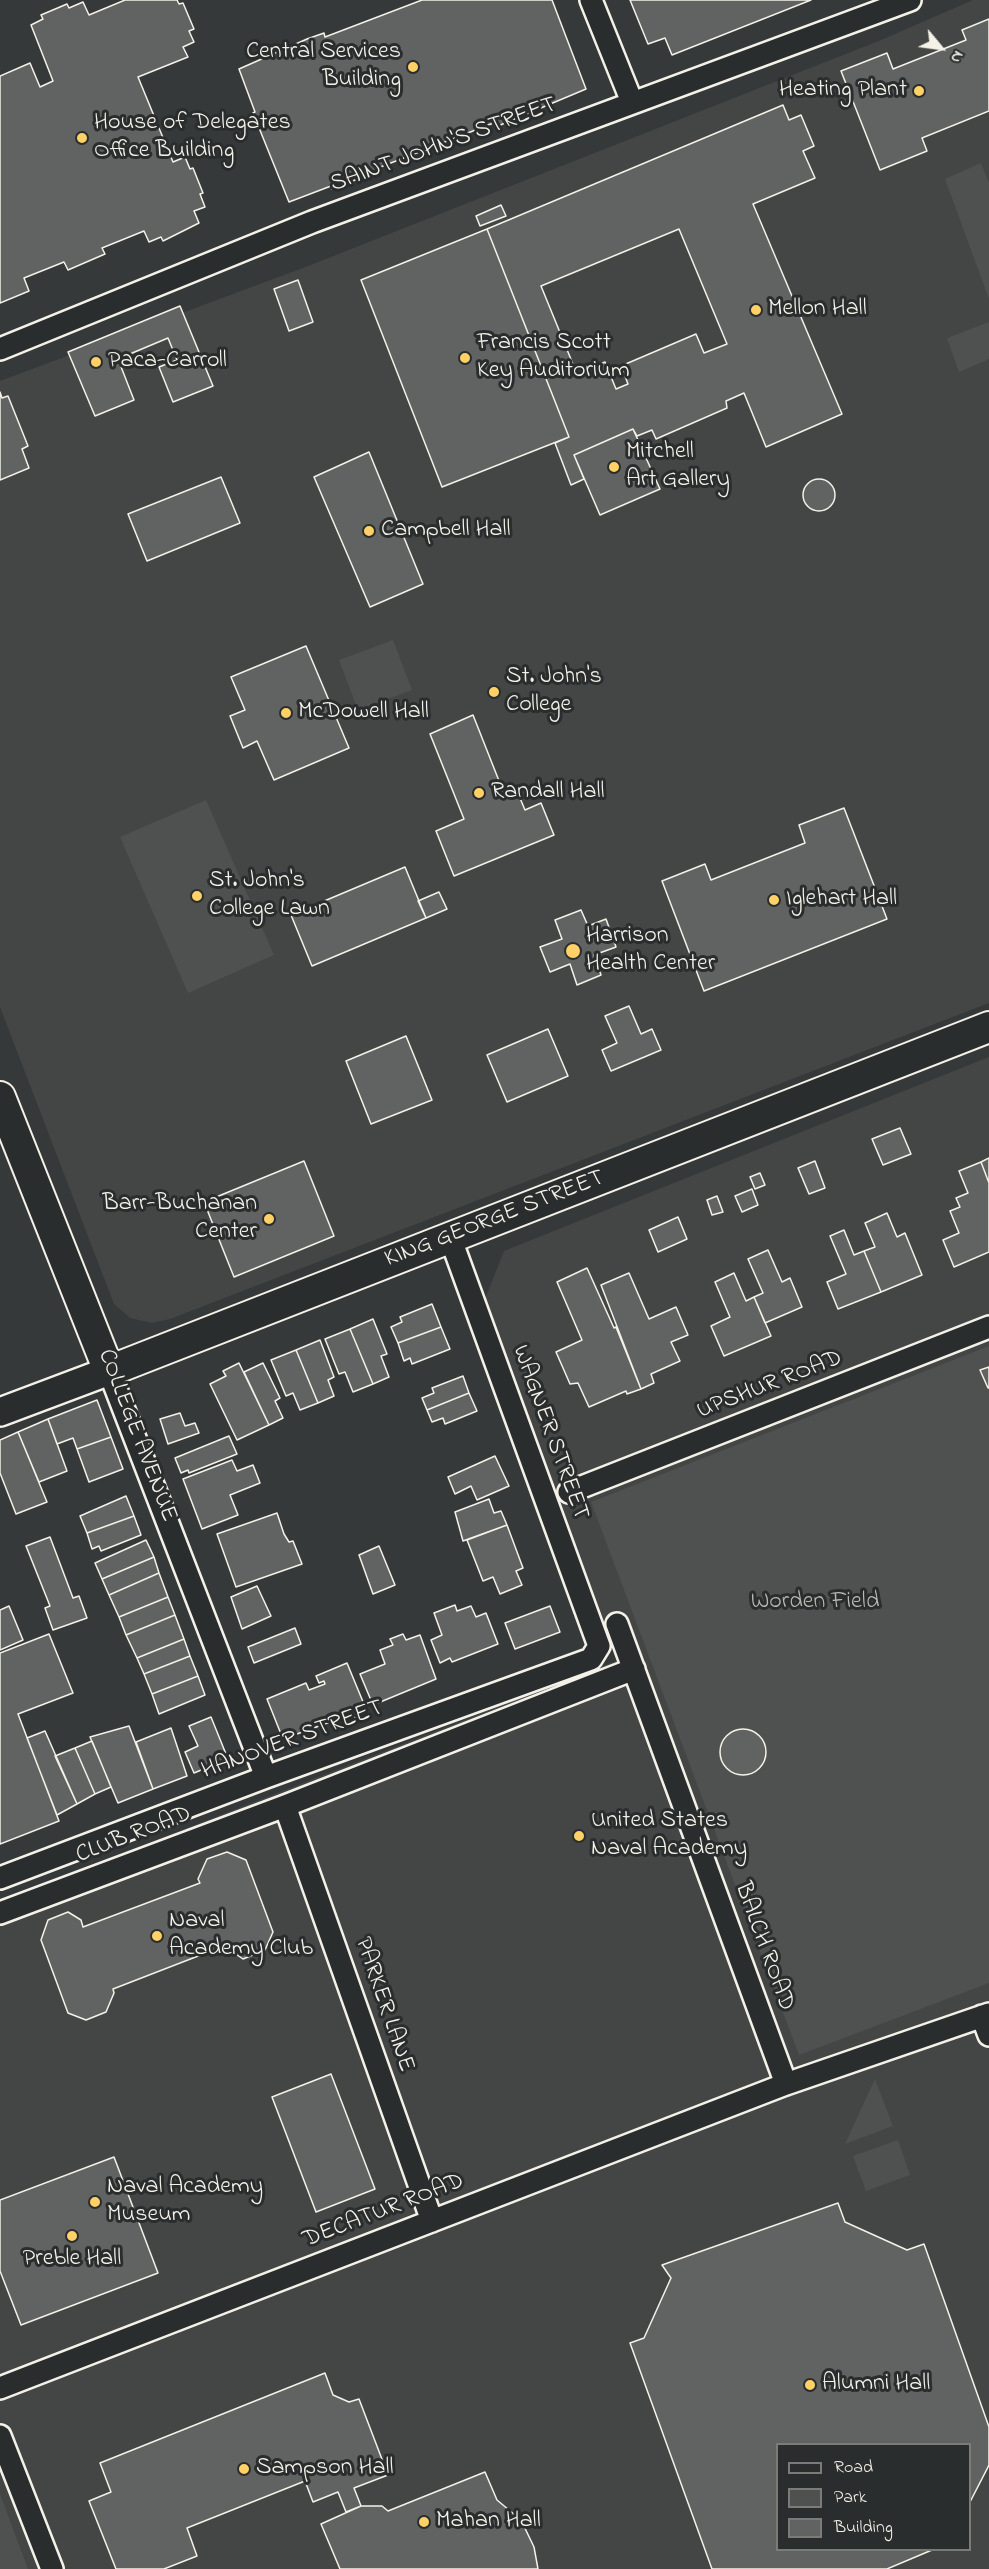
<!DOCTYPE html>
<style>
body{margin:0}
#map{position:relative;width:989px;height:2569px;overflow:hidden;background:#363939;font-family:"Indie Flower",sans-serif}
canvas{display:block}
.legend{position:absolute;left:776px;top:2443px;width:195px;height:108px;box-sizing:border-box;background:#2a2d2e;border:2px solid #7b7b78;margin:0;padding:8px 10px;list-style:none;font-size:18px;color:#f4f1e8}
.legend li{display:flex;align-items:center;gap:12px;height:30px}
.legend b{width:30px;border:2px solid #7b7b78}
.north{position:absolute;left:911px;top:18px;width:60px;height:60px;-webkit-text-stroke:4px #2a2d2e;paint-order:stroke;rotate:119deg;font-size:16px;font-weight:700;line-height:24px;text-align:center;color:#f4f1e8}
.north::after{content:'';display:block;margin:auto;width:21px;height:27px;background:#f4f1e8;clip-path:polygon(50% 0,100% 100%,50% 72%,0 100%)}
</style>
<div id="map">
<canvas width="989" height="2569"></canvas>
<ul class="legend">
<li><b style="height:8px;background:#2a2d2e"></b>Road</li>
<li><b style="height:16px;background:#4e514f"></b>Park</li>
<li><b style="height:16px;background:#616362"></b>Building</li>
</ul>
<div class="north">N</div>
</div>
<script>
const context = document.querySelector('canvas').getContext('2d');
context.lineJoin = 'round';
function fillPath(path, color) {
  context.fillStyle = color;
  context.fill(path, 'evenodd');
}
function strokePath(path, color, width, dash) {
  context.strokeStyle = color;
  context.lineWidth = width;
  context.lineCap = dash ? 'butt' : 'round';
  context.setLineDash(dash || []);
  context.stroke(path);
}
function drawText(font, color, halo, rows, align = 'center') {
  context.font = font + ' "Indie Flower",sans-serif';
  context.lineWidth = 6;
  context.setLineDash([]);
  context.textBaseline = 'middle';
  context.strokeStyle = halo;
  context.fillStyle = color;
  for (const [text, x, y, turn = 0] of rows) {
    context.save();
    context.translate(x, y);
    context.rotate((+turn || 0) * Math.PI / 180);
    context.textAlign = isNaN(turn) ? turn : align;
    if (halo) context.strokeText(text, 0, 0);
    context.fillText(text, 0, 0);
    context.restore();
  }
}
fillPath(new Path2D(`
 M973 0H989V1003L170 1319 152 1323 130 1318 114 1304 0 1007V381L308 266 881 40Z
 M989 1057V2569H0V1901L618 1660 485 1299 504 1251ZM778 2444H970V2550H778Z`), '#434645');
fillPath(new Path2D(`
 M981 163 989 183V299L945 179Z
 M989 322V359L959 372 947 338Z
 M393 640 412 690 358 710 339 660Z
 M206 800 274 955 188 993 120 837Z
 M989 1346V1983L799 2055 591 1502Z
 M875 2079 893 2126 845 2144Z
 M898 2140 910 2175 866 2191 853 2156Z
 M0 2494 28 2569H0Z`), '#4e514f');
const building = new Path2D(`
 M125 0H177L179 4 183 3 194 29 189 31 194 42 183 47 188 57 138 77 173 162 185 157 190 169 193 168 203 193 200 194 205 207 194 211 199 223 163 241 161 237 149 242 144 231 102 248 105 254 68 270 64 262 24 278 29 291 0 303V76L30 63 40 87 53 81 31 25 43 19 41 15 67 4 69 8 83 2 89 15Z
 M422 0H552L586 89 498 126 496 122 378 168 379 171 332 189 331 186 289 202 253 113 255 112 239 69 307 39 324 33 325 37Z
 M630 0H811L672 55 665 38 648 44Z
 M989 19V111L922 138 927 151 880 170 841 71 887 53 893 69 966 40 962 30Z
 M783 105 789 120 801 115 814 146 803 151 815 178 753 204 842 414 766 447 744 393 726 401 727 408 656 439 652 430 637 436 633 429 574 455 584 479 571 485 555 443 569 437 487 229ZM679 229 727 344 704 353 696 334 621 366 628 384 616 389 605 362 577 374 541 286Z
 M501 205 506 216 480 226 476 216Z
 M487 229 569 437 442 487 361 280Z
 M298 280 313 322 289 331 274 289Z
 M180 306 213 386 173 402 159 367 177 360 168 338 118 359 134 400 95 416 68 352Z
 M0 392 2 398 8 396 28 446 22 449 29 468 0 480Z
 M633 429 660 489 600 515 574 455Z
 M369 452 423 584 370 607 314 477Z
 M221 477 240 523 147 561 128 514Z
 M803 495a16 16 0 1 1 32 0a16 16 0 1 1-32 0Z
 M306 646 349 748 274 780 257 741 243 748 230 716 245 710 231 677Z
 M473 715 505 796 517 791 525 810 541 803 554 835 454 876 436 831 464 819 430 734Z
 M844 808 887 919 704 991 662 881 705 864 711 880 805 843 799 825Z
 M405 867 426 918 312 966 291 915Z
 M439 892 447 909 426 918 418 901Z
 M581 910 588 926 606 919 616 947 594 955 601 975 577 985 570 964 550 972 540 947 562 939 555 920Z
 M629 1006 641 1034 652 1029 661 1050 611 1071 602 1050 617 1043 605 1016Z
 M548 1029 568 1076 507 1102 487 1055Z
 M406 1036 432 1100 371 1124 346 1061Z
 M900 1128 911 1154 883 1165 872 1139Z
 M989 1158V1183L981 1162Z
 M304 1161 334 1236 234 1277 204 1202Z
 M815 1161 825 1188 809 1194 798 1168Z
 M981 1162 989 1183V1252L954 1267 943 1240 959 1233 950 1211 960 1207 956 1198 968 1193 959 1171Z
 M760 1173 765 1185 755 1189 750 1177Z
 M752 1189 758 1205 742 1212 735 1196Z
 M717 1196 723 1212 712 1215 707 1200Z
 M887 1213 897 1237 905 1233 922 1275 881 1292 864 1251 875 1247 865 1223Z
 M678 1217 687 1239 658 1252 649 1230Z
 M844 1230 854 1255 864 1251 881 1292 838 1309 827 1282 846 1274 830 1236Z
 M768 1250 782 1282 790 1278 802 1307 765 1323 754 1297 763 1293 748 1259Z
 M587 1268 614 1328 616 1327 641 1389 627 1394 626 1391 589 1407 578 1383 570 1384 556 1352 582 1340 557 1282Z
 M629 1273 649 1319 676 1307 688 1335 671 1342 680 1361 651 1374 654 1383 641 1389 601 1285Z
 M734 1273 746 1301 754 1297 771 1336 724 1356 711 1326 730 1317 715 1282Z
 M432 1304 441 1327 398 1343 391 1327 402 1322 400 1317Z
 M373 1319 387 1354 381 1356 389 1377 373 1384 350 1329Z
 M441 1327 450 1349 412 1364 410 1358 404 1361 398 1343Z
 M350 1329 373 1384 353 1392 345 1372 339 1374 325 1339Z
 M320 1340 334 1377 328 1380 334 1396 318 1403 296 1350Z
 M296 1350 318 1403 300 1410 293 1393 286 1396 271 1360Z
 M239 1363 269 1425 237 1440 210 1384 226 1376 223 1371Z
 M263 1363 280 1398 275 1401 283 1418 269 1425 244 1372Z
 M989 1367V1388H988L980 1370Z
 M463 1376 469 1393 427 1410 422 1398 434 1393 432 1388Z
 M469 1393 477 1411 445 1424 443 1418 432 1422 427 1410Z
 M97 1400 111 1437 77 1449 73 1438 57 1444 48 1419Z
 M180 1413 185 1426 195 1423 199 1433 168 1444 160 1419Z
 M48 1419 67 1471 39 1482 18 1432Z
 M18 1432 47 1502 16 1514 0 1473V1440Z
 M229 1436 237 1454 189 1473 188 1470 181 1473 175 1458Z
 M111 1437 123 1469 89 1482 77 1449Z
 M495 1456 509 1486 477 1500 471 1486 455 1494 448 1477Z
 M232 1460 237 1471 253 1465 260 1483 230 1495 238 1515 202 1529 183 1479Z
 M126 1496 134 1516 87 1533 80 1516Z
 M489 1499 494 1513 501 1511 507 1525 463 1541 455 1512Z
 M277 1513 284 1534 289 1542 293 1541 302 1564 236 1587 217 1534Z
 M134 1516 141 1535 101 1551 99 1546 92 1549 87 1533Z
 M507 1525 523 1568 516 1571 522 1585 500 1594 493 1577 483 1581 467 1540Z
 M50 1537 73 1598 79 1596 87 1618 53 1630 45 1608 50 1606 26 1546Z
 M146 1540 154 1557 102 1579 95 1563Z
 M379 1546 395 1585 373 1594 359 1555Z
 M154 1557 159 1573 109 1595 102 1579Z
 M159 1573 168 1597 119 1617 109 1595Z
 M257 1586 271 1616 242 1629 231 1597Z
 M168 1597 175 1615 126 1635 119 1617Z
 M455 1605 457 1611 471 1606 476 1617 486 1613 498 1644 452 1662 450 1658 440 1663 431 1640 442 1635 434 1613Z
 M9 1606 23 1640 0 1650V1610Z
 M550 1606 560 1632 515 1649 505 1623Z
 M175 1615 184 1639 137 1658 126 1635Z
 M295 1628 301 1644 254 1663 248 1647Z
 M49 1634 73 1693 18 1714 59 1821 0 1844V1653Z
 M403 1634 406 1640 420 1635 436 1679 373 1705 360 1674 385 1664 380 1650 393 1645 390 1639Z
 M184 1639 190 1656 144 1674 137 1658Z
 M190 1656 198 1676 152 1694 144 1674Z
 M347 1663 366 1709 358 1712 360 1716 349 1720 347 1716 283 1739 267 1699 306 1683 309 1690 325 1684 324 1681 319 1683 316 1676Z
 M198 1676 205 1695 159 1714 152 1694Z
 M211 1717 228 1759 194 1773 185 1752 198 1746 189 1726Z
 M129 1726 153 1789 118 1803 90 1737Z
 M171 1728 187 1776 153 1789 136 1742Z
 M720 1752a23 23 0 1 1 46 0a23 23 0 1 1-46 0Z
 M45 1731 77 1804 57 1815 27 1738Z
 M92 1741 111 1787 95 1794 75 1748Z
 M75 1748 95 1794 77 1804 55 1756Z
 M227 1852 246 1860 273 1932 265 1950 243 1959 224 1946 113 1989 114 1993 106 2012 86 2020 68 2013 41 1940 48 1920 68 1912 81 1920 83 1927 200 1883 198 1879 207 1859Z
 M331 2074 375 2189 316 2212 272 2097Z
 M114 2157 158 2273 21 2325 0 2271V2200Z
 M838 2203 845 2222 907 2250 924 2244 989 2427V2465L970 2502V2444H778V2550H932L887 2569H712L630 2343 644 2338 671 2278 662 2265Z
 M325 2373 333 2395 349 2402 359 2399 388 2475 354 2488 361 2506 346 2512 338 2492 313 2502 305 2481 187 2528 197 2556 164 2569H116L89 2501 111 2492 100 2463Z
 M485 2472 497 2500 521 2520 534 2547 538 2569H340L321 2524 361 2506H382L388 2511Z`);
fillPath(building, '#616362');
strokePath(building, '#f4f1e8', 1.5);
const minor = new Path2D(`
 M591 0 632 102
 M0 349 312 222 910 0
 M109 1371 266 1777
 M569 1492 989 1327
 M617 1624 786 2084
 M285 1806 432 2221
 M0 1878 266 1777 591 1659 599 1646 450 1237
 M0 1913 285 1806 634 1669
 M982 2016 989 2035
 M0 2388 786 2084 989 2014
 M0 2436 52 2569`);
const tertiary = new Path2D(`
 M0 1412 109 1371`);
const secondary = new Path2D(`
 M0 1097 109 1371 989 1027`);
strokePath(minor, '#f4f1e8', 26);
strokePath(tertiary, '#f4f1e8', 32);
strokePath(secondary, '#f4f1e8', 34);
strokePath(minor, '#2a2d2e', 21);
strokePath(tertiary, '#2a2d2e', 27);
strokePath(secondary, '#2a2d2e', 30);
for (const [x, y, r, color] of [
 [413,67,6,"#ffd166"],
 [919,91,6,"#ffd166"],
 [82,138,6,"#ffd166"],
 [756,310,6,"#ffd166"],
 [465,358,6,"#ffd166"],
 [96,362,6,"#ffd166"],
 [614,467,6,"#ffd166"],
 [369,531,6,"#ffd166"],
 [494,692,6,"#ffd166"],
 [286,713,6,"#ffd166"],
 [479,793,6,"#ffd166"],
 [197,896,6,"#ffd166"],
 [774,900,6,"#ffd166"],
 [573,951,8,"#ffd166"],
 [269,1219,6,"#ffd166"],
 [579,1836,6,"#ffd166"],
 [157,1936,6,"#ffd166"],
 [95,2202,6,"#ffd166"],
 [72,2236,6,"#ffd166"],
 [810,2385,6,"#ffd166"],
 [244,2469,6,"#ffd166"],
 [424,2522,6,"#ffd166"]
]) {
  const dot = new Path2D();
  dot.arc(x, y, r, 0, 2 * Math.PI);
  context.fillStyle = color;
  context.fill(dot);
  strokePath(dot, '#2a2d2e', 2);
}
drawText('24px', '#f4f1e8', '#2a2d2e', [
 ["Central Services",401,53,"right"],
 ["Building",401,81,"right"],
 ["Heating Plant",907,91,"right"],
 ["House of Delegates",94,124],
 ["Office Building",94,152],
 ["Mellon Hall",768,310],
 ["Francis Scott",477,344],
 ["Key Auditorium",477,372],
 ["Paca-Carroll",108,362],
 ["Mitchell",626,453],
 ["Art Gallery",626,481],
 ["Campbell Hall",381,531],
 ["St. John's",506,678],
 ["College",506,706],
 ["McDowell Hall",298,713],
 ["Randall Hall",491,793],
 ["St. John's",209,882],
 ["College Lawn",209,910],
 ["Iglehart Hall",786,900],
 ["Harrison",586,937],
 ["Health Center",586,965],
 ["Barr-Buchanan",257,1205,"right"],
 ["Center",257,1233,"right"],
 ["United States",591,1822],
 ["Naval Academy",591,1850],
 ["Naval",169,1922],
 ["Academy Club",169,1950],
 ["Naval Academy",107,2188],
 ["Museum",107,2216],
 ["Preble Hall",72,2260,"center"],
 ["Alumni Hall",822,2385],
 ["Sampson Hall",256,2469],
 ["Mahan Hall",436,2522]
], 'left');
drawText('24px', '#f4f1e8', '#2a2d2e', [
 ["SAINT JOHN'S STREET",444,146,-20],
 ["KING GEORGE STREET",495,1220,-21],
 ["UPSHUR ROAD",770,1386,-21],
 ["WAGNER STREET",549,1433,70],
 ["COLLEGE AVENUE",136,1436,69],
 ["HANOVER STREET",293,1741,-20],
 ["CLUB ROAD",134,1836,-21],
 ["BALCH ROAD",763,1947,70],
 ["PARKER LANE",383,2005,71],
 ["DECATUR ROAD",384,2212,-21]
]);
drawText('24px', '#bab9b2', '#2a2d2e', [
 ["Worden Field",815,1603]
]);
</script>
